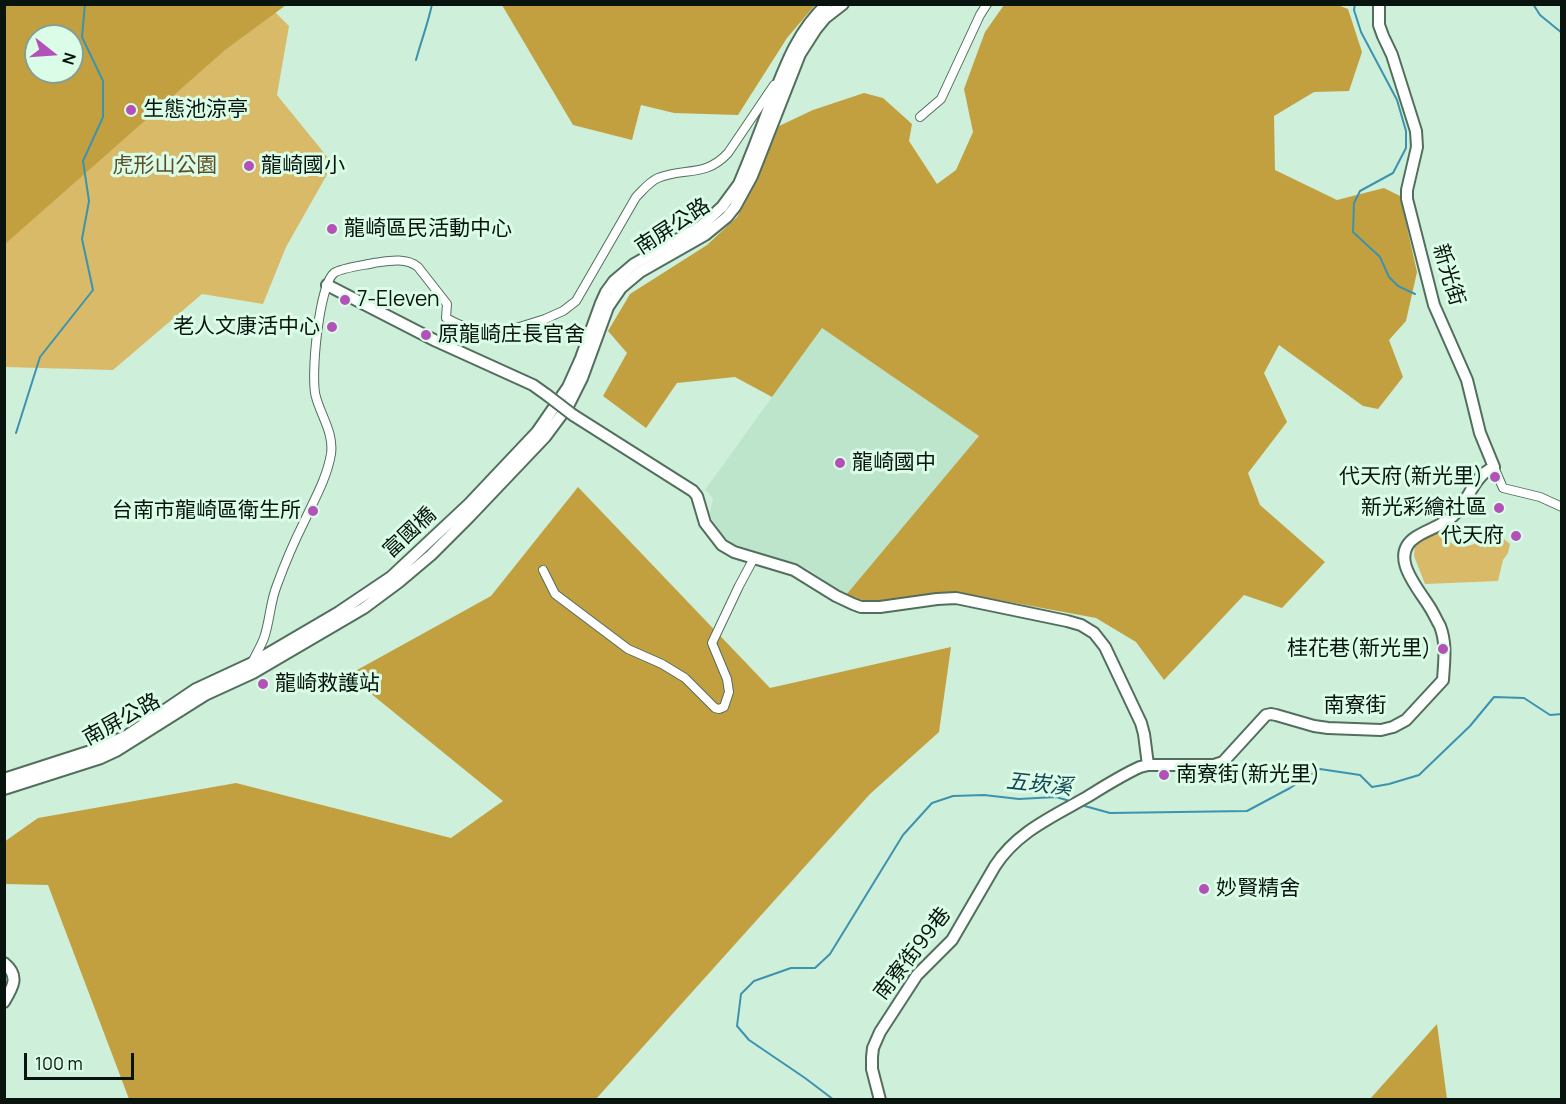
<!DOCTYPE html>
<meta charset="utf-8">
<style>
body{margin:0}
#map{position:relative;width:1566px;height:1104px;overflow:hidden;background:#ceefda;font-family:Manrope,sans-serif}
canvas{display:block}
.frame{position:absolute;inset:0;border:6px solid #08140d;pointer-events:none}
.north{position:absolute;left:24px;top:24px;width:60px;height:60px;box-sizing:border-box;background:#dbfce7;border:2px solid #879f90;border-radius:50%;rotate:107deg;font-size:16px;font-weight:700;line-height:24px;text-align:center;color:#08140d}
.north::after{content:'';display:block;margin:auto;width:21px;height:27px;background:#b451b8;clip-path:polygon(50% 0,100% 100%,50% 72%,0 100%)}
.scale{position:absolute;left:24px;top:1053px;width:110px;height:27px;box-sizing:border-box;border:3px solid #08140d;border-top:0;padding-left:8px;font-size:18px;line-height:21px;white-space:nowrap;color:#08140d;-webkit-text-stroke:4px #dbfce7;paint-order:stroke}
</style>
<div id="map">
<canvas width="1566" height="1104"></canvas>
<div class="frame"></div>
<div class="north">N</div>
<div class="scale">100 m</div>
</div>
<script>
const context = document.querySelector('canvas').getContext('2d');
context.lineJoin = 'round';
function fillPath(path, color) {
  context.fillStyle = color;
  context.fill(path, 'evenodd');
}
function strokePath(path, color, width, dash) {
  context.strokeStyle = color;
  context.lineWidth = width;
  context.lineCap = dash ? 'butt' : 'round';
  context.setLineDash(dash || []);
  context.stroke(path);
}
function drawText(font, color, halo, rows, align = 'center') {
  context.font = font + ' Manrope,"Noto Sans TC",sans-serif';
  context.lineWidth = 6;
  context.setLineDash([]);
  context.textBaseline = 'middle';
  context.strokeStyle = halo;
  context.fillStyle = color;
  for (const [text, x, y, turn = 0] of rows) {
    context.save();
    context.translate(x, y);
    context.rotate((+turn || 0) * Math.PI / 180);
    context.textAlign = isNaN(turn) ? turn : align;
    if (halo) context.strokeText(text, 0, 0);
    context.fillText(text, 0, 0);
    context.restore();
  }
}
fillPath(new Path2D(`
 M822 328 980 436 846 595 808 569 736 546 718 532 710 514 713 498 705 490Z`), '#bde5cb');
fillPath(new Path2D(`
 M5 5H268L289 26 277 95 333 164 286 247 263 304 202 294 113 370 5 367ZM36 36H72V72H36Z
 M1436 530C1454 547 1461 553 1485 538 1491 535 1492 534 1498 534L1510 544 1508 553 1503 560 1498 581 1425 584 1414 556 1415 544Z`), '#d8ba69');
fillPath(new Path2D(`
 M5 4H286V5L225 50 5 244ZM36 36H72V72H36Z
 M1335 4 1348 9 1362 52 1349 91 1314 92 1274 116 1275 170 1337 200 1384 188 1400 196 1417 272 1406 321 1389 340 1403 377 1378 409 1363 406 1279 345 1264 373 1287 422 1248 473 1260 505 1325 562 1282 608 1244 595 1164 680 1136 642 1096 618 955 592 869 602 846 595 979 436 822 328 772 397 735 377 677 383 646 428 603 396 627 353 608 331 630 294 707 245 737 217 757 179 779 126 813 110 864 93 883 98 912 124 909 141 937 184 956 170 973 132 964 89 985 32 1004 5Z
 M502 5H815L787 38 738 115 674 113 641 105 632 140 573 125Z
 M578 487 770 688 951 647 939 732 870 794 596 1099H129L48 885 5 884 4 842 38 818 236 783 451 838 503 801 348 675 491 596Z
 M1437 1024 1447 1099H1370Z`), '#c2a040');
strokePath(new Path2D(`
 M1355 4 1354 10 1361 32 1397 100 1406 131V148L1393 173 1360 191 1354 203 1353 232 1380 257 1389 277 1398 286 1415 294
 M1533 4 1540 15 1562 33
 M416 60C421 41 428 24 432 4
 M16 433 40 357 93 290 82 239 89 201 83 161 103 117V81L82 37 85 4
 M1081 805 1110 813 1247 811 1290 788 1320 769 1360 775 1372 787 1389 784 1419 775 1470 726 1494 697 1524 698 1550 715 1562 714
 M834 1100 805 1078 749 1040 737 1026 741 994 754 981 791 968H815L830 954 903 835 932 803 953 796 984 795 1019 799 1056 797 1070 801`), '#3d93ae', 2);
const street = new Path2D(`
 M920 117 941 99 980 15 987 4
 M1494 467 1503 488 1540 497 1562 507
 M543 570 555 594 628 649 662 664 685 678 715 708 719 709 724 707 729 692 727 679 712 643 739 586 754 558
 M252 663C256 654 261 646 264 638 270 621 270 602 277 585 285 563 294 542 304 522 314 500 327 478 331 454 334 433 321 416 316 397 310 379 319 285 334 273 341 268 365 265 374 263 388 261 406 257 418 267L447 304 446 318 458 324 469 328 513 329 545 319 563 311 576 301 636 197C643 190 649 182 658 178 684 167 705 178 728 153L774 85`);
const secondary = new Path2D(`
 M327 285 436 341 533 385 547 395
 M573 415 693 491 697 496 705 523 722 545 734 552 794 570 836 596 853 604 861 607H880L937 599 956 598 1067 621 1081 625 1094 633 1105 647 1141 723 1144 734 1148 765
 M4 779 100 748 128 735 196 689 252 663 339 612 391 577 469 504 537 432 568 387 581 358 601 303 606 292 614 281 634 264 701 226 722 207 739 184C750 158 760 132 770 105 784 69 797 31 827 4
 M4 789 101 758 116 751 205 695 253 673 364 608 399 582 431 555 469 517 545 437 568 406 582 378 608 307 621 288 640 272 705 235 727 217 735 207 752 176 800 54 816 29 825 18 843 4
 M4 963C20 976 13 987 4 1002
 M880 1100 872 1069V1057L873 1048 880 1032 917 975 952 940 995 866C1017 832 1052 817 1087 797 1105 786 1122 775 1140 767L1148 765H1214L1223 762 1266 715 1271 714 1276 715 1314 726 1328 728 1381 730 1393 727 1406 720 1443 680C1444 662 1447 644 1440 626 1436 619 1433 612 1429 606 1417 587 1388 555 1416 537 1428 529 1442 526 1453 516 1470 500 1472 477 1494 467L1480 433 1467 380 1434 305 1407 199V190L1417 147 1416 131 1392 55 1383 36 1379 25V4`);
strokePath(street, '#526f5d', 10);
strokePath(secondary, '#526f5d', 14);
strokePath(street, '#fff', 8);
strokePath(secondary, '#fff', 10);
const secondaryBridge = new Path2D(`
 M547 395 573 415`);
strokePath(secondaryBridge, '#526f5d', 14, []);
strokePath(secondaryBridge, '#fff', 10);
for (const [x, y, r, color] of [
 [131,110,6,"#b451b8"],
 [249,166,6,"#b451b8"],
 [332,229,6,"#b451b8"],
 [345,300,6,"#b451b8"],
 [332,327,6,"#b451b8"],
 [426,335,6,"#b451b8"],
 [840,463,6,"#b451b8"],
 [1495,477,6,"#b451b8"],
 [1499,508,6,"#b451b8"],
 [313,511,6,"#b451b8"],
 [1516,536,6,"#b451b8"],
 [1443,649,6,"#b451b8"],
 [263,684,6,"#b451b8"],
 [1164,775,6,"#b451b8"],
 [1204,889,6,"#b451b8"]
]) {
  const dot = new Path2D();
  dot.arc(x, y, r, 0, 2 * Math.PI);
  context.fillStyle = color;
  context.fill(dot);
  strokePath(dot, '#dbfce7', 2);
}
drawText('21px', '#08140d', '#dbfce7', [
 ["生態池涼亭",143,110],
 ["龍崎國小",261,166],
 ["龍崎區民活動中心",344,229],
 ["7-Eleven",357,300],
 ["老人文康活中心",320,327,"right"],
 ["原龍崎庄長官舍",438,335],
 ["龍崎國中",852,463],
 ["代天府(新光里)",1483,477,"right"],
 ["新光彩繪社區",1487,508,"right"],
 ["台南市龍崎區衛生所",301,511,"right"],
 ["代天府",1504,536,"right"],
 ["桂花巷(新光里)",1431,649,"right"],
 ["龍崎救護站",275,684],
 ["南寮街(新光里)",1176,775],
 ["妙賢精舍",1216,889]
], 'left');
drawText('21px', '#5c4d26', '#dbfce7', [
 ["虎形山公園",165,166]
]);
drawText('21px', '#08140d', '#dbfce7', [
 ["南屏公路",673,227,-33],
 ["新光街",1448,275,73],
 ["富國橋",410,533,-43],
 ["南寮街",1355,706],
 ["南屏公路",122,720,-29],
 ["南寮街99巷",913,954,-52]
]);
drawText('italic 22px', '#124556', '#dbfce7', [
 ["五崁溪",1039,785,6]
]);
</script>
